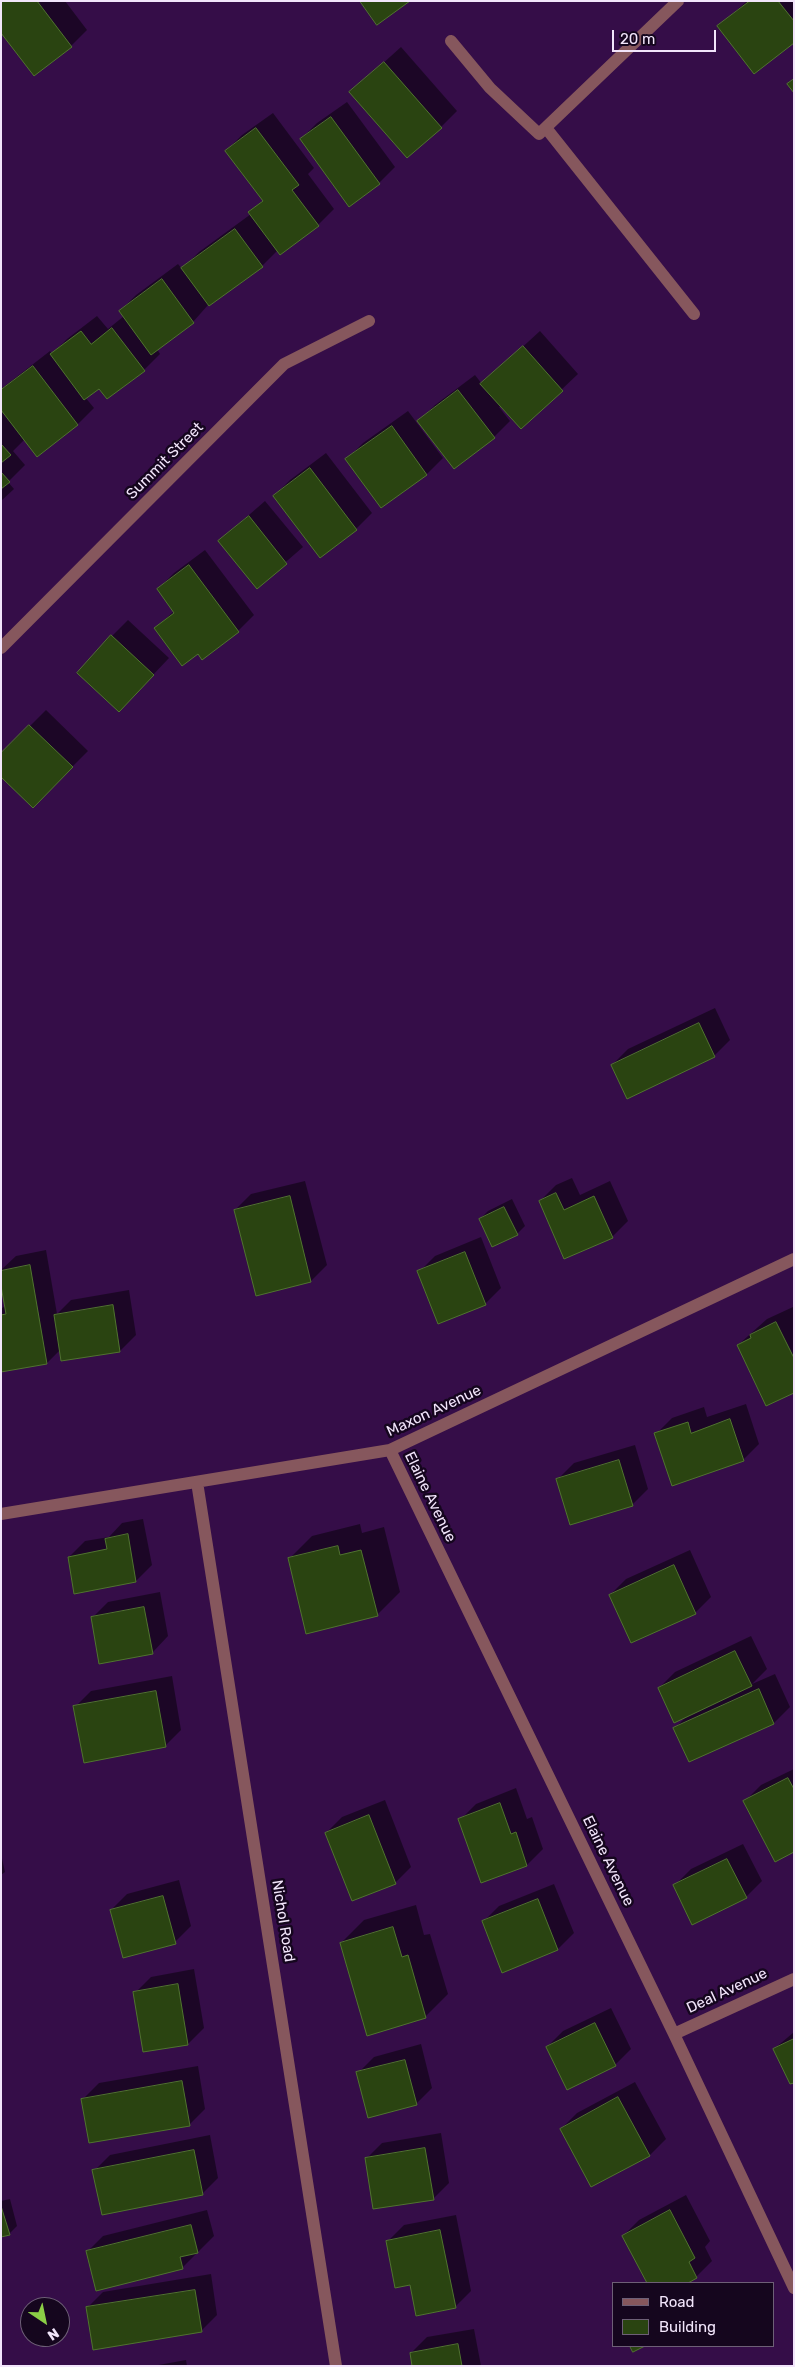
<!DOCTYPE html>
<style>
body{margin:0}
#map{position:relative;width:795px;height:2367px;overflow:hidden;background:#350d48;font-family:Rubik,sans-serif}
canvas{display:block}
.frame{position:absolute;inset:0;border:2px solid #f2e5fb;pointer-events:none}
.legend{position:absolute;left:612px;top:2282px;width:162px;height:65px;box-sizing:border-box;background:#15061e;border:1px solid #6d5f76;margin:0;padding:6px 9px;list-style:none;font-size:15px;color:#f2e5fb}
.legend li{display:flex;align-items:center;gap:10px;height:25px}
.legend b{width:25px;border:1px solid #6d5f76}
.north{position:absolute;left:20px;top:2297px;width:50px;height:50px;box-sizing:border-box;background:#15061e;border:1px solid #6d5f76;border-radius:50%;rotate:146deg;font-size:14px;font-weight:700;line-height:20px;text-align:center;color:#f2e5fb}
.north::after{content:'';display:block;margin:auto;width:18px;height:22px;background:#8bce46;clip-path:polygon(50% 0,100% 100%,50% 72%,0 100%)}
.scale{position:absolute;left:612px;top:30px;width:104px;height:22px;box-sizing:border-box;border:2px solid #f2e5fb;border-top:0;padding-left:6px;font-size:15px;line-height:18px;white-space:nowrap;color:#f2e5fb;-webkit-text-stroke:4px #15061e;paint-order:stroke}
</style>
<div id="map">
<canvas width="795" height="2367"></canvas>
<div class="frame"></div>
<ul class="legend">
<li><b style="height:6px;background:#86575d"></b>Road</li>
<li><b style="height:14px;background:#2a4411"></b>Building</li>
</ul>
<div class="north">N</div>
<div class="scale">20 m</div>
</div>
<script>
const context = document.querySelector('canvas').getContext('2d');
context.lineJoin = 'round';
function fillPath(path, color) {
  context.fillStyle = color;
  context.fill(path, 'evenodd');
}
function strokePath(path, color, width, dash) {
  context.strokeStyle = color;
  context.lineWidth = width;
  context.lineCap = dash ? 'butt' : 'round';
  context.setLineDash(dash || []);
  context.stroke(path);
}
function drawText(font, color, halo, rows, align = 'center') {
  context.font = font + ' Rubik,sans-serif';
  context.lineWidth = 5;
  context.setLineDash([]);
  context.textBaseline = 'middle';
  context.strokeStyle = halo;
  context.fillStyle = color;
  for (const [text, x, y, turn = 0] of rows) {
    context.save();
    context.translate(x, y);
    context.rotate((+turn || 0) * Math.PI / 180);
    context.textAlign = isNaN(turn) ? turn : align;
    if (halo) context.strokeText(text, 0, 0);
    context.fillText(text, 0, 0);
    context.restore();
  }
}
fillPath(new Path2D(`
 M1 1H65L87 30 71 46 34 75Z
 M747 1H794V41L719 26Z
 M401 47 457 111 441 127 351 92Z
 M347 102 395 167 379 183 301 139 317 123Z
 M273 113 314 168 308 174 334 209 318 225 278 250 262 266 208 305 193 322 157 349 160 354 144 370 107 397 100 387 85 397 94 408 78 424 37 455 25 439 13 451 25 465 8 482 14 489 1 501V389L50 351 52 354 67 339 97 316 108 329 124 316 120 311 136 295 178 264 182 269 199 252 251 214 250 213 263 200 226 151 242 135Z
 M540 331 578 374 521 428 501 406 499 407 510 421 494 437 419 421 435 405 475 375 482 384Z
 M408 411 443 458 427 474 381 506 347 459 363 443Z
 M326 453 372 513 356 529 274 496 290 480Z
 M265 501 303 547 257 587 219 541Z
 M205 550 254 615 238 631 198 652 156 628 174 611 158 589 174 573Z
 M128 620 169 658 135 694 112 636Z
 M46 710 88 751 33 806 1 755Z
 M715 1008 730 1040 714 1056 612 1065 628 1049Z
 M572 1178 580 1195 610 1181 628 1221 612 1237 540 1201 556 1185Z
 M305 1181 327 1265 311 1281 235 1210 251 1194Z
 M512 1199 525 1226 517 1234 480 1219 488 1211Z
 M481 1237 501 1288 485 1304 419 1272 435 1256Z
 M46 1250 57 1314 71 1300 129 1290 136 1335 120 1351 62 1360 61 1349 47 1363 1 1366V1309L6 1305 1 1270 16 1256Z
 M793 1307 794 1309V1392L738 1345 767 1319Z
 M746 1404 759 1444 743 1460 656 1434 672 1418 704 1407 707 1417Z
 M635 1445 648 1489 632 1505 558 1479 574 1463Z
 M143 1519 152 1565 136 1581 69 1557 85 1541 109 1537 122 1523Z
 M360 1524 362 1533 384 1527 400 1592 377 1615 289 1559 312 1536Z
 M690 1550 711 1597 695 1613 610 1595 626 1579Z
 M160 1592 168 1636 152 1653 92 1618 108 1602Z
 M751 1636 767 1669 752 1684 775 1674 790 1707 774 1723 675 1728 687 1716 659 1688 675 1672Z
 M172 1676 181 1730 165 1746 75 1707 91 1691Z
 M794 1769V1851L745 1801 761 1785Z
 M516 1788 527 1819 532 1817 543 1849 527 1865 482 1881 460 1820 476 1804Z
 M385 1800 411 1867 395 1883 326 1833 342 1817Z
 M743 1844 762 1881 746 1897 675 1885 691 1869Z
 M1 1854 5 1872 1 1875Z
 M179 1880 191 1926 175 1942 111 1910 127 1894Z
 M554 1884 574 1933 558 1949 503 1971 483 1922 499 1906Z
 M416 1905 424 1935 430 1934 448 1994 425 2017 341 1943 364 1920Z
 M194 1969 204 2028 188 2044 135 1993 151 1977Z
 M611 2008 631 2049 615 2065 547 2047 563 2031Z
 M794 2032V2081L774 2049Z
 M421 2044 432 2088 416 2104 358 2073 374 2057Z
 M198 2066 205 2109 189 2125 83 2099 99 2083Z
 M635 2082 666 2139 650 2155 592 2186 561 2129 577 2113Z
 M441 2133 449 2183 433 2199 366 2159 382 2143Z
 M210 2135 218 2178 202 2194 94 2171 110 2155Z
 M686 2195 710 2241 705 2247 712 2261 696 2277 685 2283H648L623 2236 639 2220Z
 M10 2199 17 2226 9 2234 1 2236V2201Z
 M207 2210 214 2236 182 2268 87 2252 103 2236Z
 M456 2215 471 2291 455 2307 411 2283 388 2241 404 2225Z
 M211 2274 217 2315 201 2331 87 2308 103 2292Z
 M474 2329 481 2366H413L411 2353 427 2337Z
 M186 2360 187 2366H153Z`), '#0007');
const building = new Path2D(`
 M1 1H37L72 47 34 76 1 33Z
 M360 1H410L377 25Z
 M750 1H778L794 21V43L754 74 717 26Z
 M384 62 442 128 407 158 349 92Z
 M794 79V93L787 84Z
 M331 117 380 184 349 207 300 139Z
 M256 128 299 185 292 190 319 226 280 255 248 212 263 201 225 151Z
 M235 229 263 267 209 306 181 268Z
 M162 279 194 323 151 355 119 311Z
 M112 328 145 371 107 399 99 389 84 400 50 354 81 331 91 344Z
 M523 346 563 391 521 429 480 384Z
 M33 366 78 425 37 457 1 410V390Z
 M458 390 495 438 454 469 417 421Z
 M392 426 427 475 381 508 345 459Z
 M1 444 11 455 1 463Z
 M310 468 357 530 320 558 273 496Z
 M1 472 10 482 1 489Z
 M249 516 287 564 257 589 218 541Z
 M189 565 239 632 202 660 198 654 182 666 154 628 174 613 157 589Z
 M111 635 154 675 119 712 77 673Z
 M29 725 73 767 33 808 1 777V753Z
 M699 1023 715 1057 627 1099 611 1065Z
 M556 1193 564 1210 594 1196 613 1238 564 1259 539 1201Z
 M290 1196 311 1282 256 1296 234 1210Z
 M504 1207 518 1235 492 1247 479 1219Z
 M465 1252 486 1305 438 1324 417 1271Z
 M30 1265 47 1364 1 1372V1315L6 1314 1 1286V1271Z
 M113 1305 120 1352 61 1361 54 1315Z
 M776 1322 794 1358V1393L766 1406 737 1345 751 1338 750 1335Z
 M730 1419 744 1461 672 1486 654 1433 688 1422 691 1433Z
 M619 1460 633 1506 570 1525 556 1479Z
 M128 1534 136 1582 74 1594 68 1557 107 1549 105 1539Z
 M338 1546 340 1555 361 1550 378 1616 306 1634 288 1558Z
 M674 1565 696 1614 631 1643 609 1595Z
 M144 1607 153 1654 99 1664 91 1617Z
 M735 1651 752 1686 674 1723 658 1688Z
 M759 1689 774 1724 689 1762 673 1728Z
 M156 1691 166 1747 84 1763 73 1706Z
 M788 1778 794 1789V1852L775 1862 743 1801Z
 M500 1803 511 1834 516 1832 527 1866 481 1883 458 1819Z
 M369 1815 396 1884 352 1901 325 1833Z
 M727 1859 747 1898 692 1925 673 1885Z
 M163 1896 176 1944 123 1958 110 1910Z
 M538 1899 558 1950 502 1973 482 1921Z
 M393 1927 402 1957 408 1955 426 2018 367 2036 340 1943Z
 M178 1984 188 2045 143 2052 133 1992Z
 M595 2023 616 2066 567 2090 546 2047Z
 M794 2039V2083L790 2084 773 2049Z
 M405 2060 417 2105 368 2118 356 2072Z
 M182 2081 190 2126 89 2143 81 2099Z
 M618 2097 650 2156 591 2187 560 2129Z
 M425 2148 434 2200 373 2209 365 2158Z
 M194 2150 203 2195 102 2215 92 2170Z
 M1 2206 10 2235 1 2237Z
 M670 2210 695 2258 689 2262 697 2278 688 2283H647L622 2236Z
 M191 2225 198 2253 180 2257 183 2269 96 2291 86 2251Z
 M440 2230 456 2308 416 2316 410 2285 395 2288 386 2241Z
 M195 2290 202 2332 93 2350 86 2307Z
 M458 2344 462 2366H412L410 2353Z
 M630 2346H645L633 2352Z`);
fillPath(building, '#2a4411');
strokePath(building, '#50742f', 1);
strokePath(new Path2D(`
 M451 41 490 88 539 134 678 1
 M546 128 694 314`), '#86575d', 12);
strokePath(new Path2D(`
 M1 648 284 364 369 321
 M390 1450 674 2034 794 2288
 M197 1482 336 2366
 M1 1514 390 1450 794 1259
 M674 2034 794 1979`), '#86575d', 12);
drawText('15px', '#f2e5fb', '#15061e', [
 ["Summit Street",165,461,-45],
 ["Maxon Avenue",434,1411,-25],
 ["Elaine Avenue",430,1497,64],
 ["Elaine Avenue",608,1861,64],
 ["Nichol Road",283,1921,81],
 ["Deal Avenue",727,1991,-25]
]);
</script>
